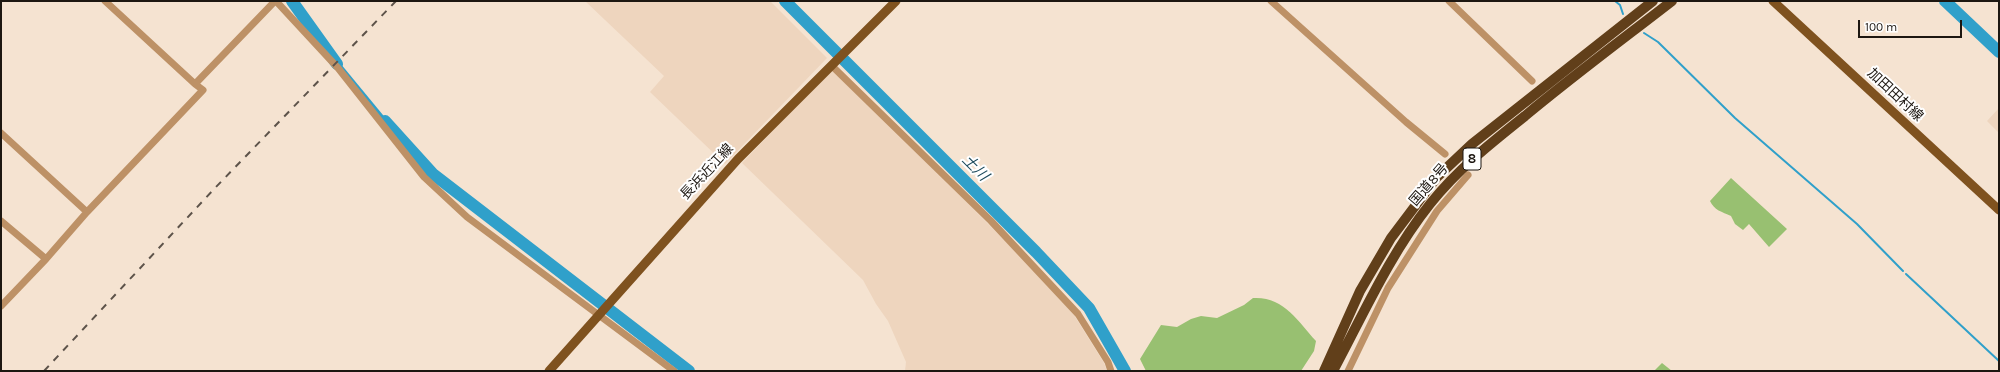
<!DOCTYPE html>
<meta charset="utf-8">
<style>
body{margin:0}
#map{position:relative;width:2000px;height:372px;overflow:hidden;background:#f5e3d1;font-family:Karla,sans-serif}
canvas{display:block}
.frame{position:absolute;inset:0;border:2px solid #1d1711;pointer-events:none}
.scale{position:absolute;left:1858px;top:20px;width:104px;height:18px;box-sizing:border-box;border:2px solid #1d1711;border-top:0;padding-left:5px;font-size:12px;line-height:14px;white-space:nowrap;color:#1d1711;-webkit-text-stroke:3px #fff;paint-order:stroke}
</style>
<div id="map">
<canvas width="2000" height="372"></canvas>
<div class="frame"></div>
<div class="scale">100 m</div>
</div>
<script>
const context = document.querySelector('canvas').getContext('2d');
context.lineJoin = 'round';
function fillPath(path, color) {
  context.fillStyle = color;
  context.fill(path, 'evenodd');
}
function strokePath(path, color, width, dash) {
  context.strokeStyle = color;
  context.lineWidth = width;
  context.lineCap = dash ? 'butt' : 'round';
  context.setLineDash(dash || []);
  context.stroke(path);
}
function drawText(font, color, halo, rows, align = 'center') {
  context.font = font + ' Karla,"Noto Sans JP",sans-serif';
  context.lineWidth = 4;
  context.setLineDash([]);
  context.textBaseline = 'middle';
  context.strokeStyle = halo;
  context.fillStyle = color;
  for (const [text, x, y, turn = 0] of rows) {
    context.save();
    context.translate(x, y);
    context.rotate((+turn || 0) * Math.PI / 180);
    context.textAlign = isNaN(turn) ? turn : align;
    if (halo) context.strokeText(text, 0, 0);
    context.fillText(text, 0, 0);
    context.restore();
  }
}
fillPath(new Path2D(`
 M585 1H770L827 58 725 164 650 92 664 76Z
 M831 70 910 145 1022 258 1074 315 1104 363 1107 371H905L906 362 888 321 876 304 863 280 742 163Z
 M1999 108V133L1987 121Z`), '#eed5be');
fillPath(new Path2D(`
 M1731 178 1787 229 1769 247 1749 224 1743 230 1735 224 1731 216C1722 212 1714 210 1710 201Z
 M1253 298C1283 296 1298 321 1316 341L1314 351 1301 371H1146L1140 359 1161 325 1177 327 1191 319 1201 316 1217 318 1244 305Z
 M1662 363 1672 371H1654Z`), '#98c071');
fillPath(new Path2D(`
 M331 52 397 132 394 135 327 53Z`), '#30a0ca');
strokePath(new Path2D(`
 M1615 1 1620 5 1623 14
 M1644 33 1658 42 1735 118 1857 224 1903 271
 M1906 274 1999 361`), '#30a0ca', 2);
strokePath(new Path2D(`
 M292 1 337 64
 M785 1 1036 252 1089 308 1125 371
 M1945 1 1999 52
 M385 121 433 174 689 371`), '#30a0ca', 12);
strokePath(new Path2D(`
 M105 1 195 84
 M276 1 338 68 424 177 467 217 674 371
 M1271 1 1406 122 1445 154
 M1449 1 1532 81
 M832 66 991 221 1078 314 1108 362 1111 371
 M1 133 87 212
 M1 221 46 259
 M1 306 46 259 87 212 203 90 195 84 275 1
 M1348 371 1388 288 1437 211 1468 175`), '#bd9166', 7);
strokePath(new Path2D(`
 M1773 1 1999 210
 M549 371 738 159 896 1`), '#7f521f', 9);
strokePath(new Path2D(`
 M1324 371 1360 291 1391 238 1437 177 1472 144 1653 1
 M1333 371C1363 315 1390 254 1430 204 1457 170 1491 143 1525 116 1573 76 1623 39 1672 1`), '#613f1a', 10);
strokePath(new Path2D(`
 M44 371 215 188 396 1`), '#5d534a', 2, [7, 7]);
for (const [x, y, w] of [
 [1472,159,18]
]) {
  const box = new Path2D();
  box.roundRect(x - w / 2, y - 11, w, 22, 3);
  context.fillStyle = '#fff';
  context.fill(box);
  strokePath(box, '#1d1711', 1);
}
drawText('bold 13px', '#1d1711', null, [
 ["8",1472,159]
]);
drawText('14px', '#1d1711', '#fff', [
 ["加田田村線",1895,95,43],
 ["長浜近江線",707,172,-47],
 ["国道8号",1429,185,-49]
]);
drawText('italic 15px', '#1e4b5d', '#fff', [
 ["土川",975,168,45]
]);
</script>
